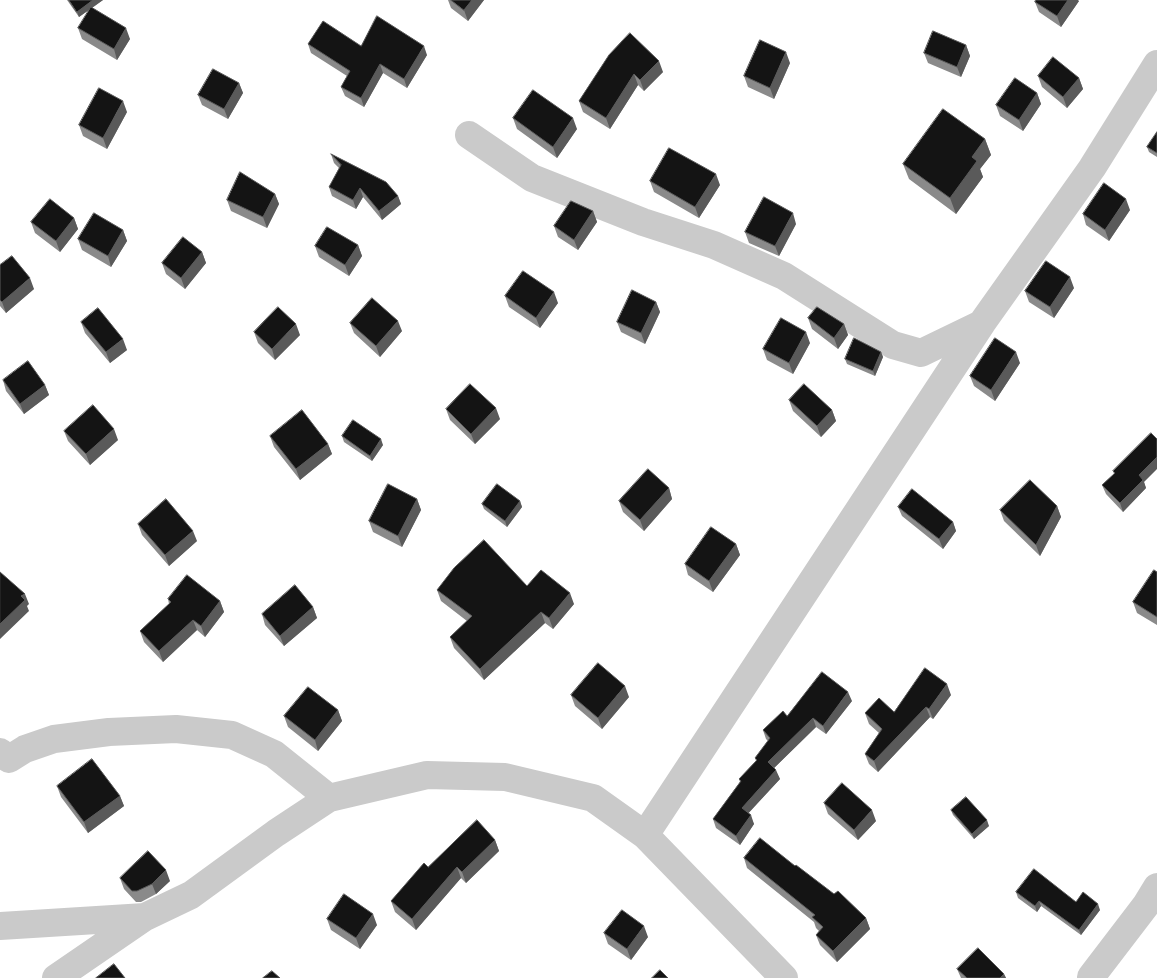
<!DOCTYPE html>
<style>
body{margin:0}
canvas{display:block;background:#fff}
</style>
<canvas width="1157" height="978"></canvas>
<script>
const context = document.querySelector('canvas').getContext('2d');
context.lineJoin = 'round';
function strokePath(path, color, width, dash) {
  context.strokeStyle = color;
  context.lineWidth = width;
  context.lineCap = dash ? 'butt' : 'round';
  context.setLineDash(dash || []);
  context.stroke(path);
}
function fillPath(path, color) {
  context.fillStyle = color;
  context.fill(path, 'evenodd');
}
strokePath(new Path2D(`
 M469 135 532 178 643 222 714 245 784 276 893 345 921 353 981 324
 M0 752 9 759 25 749 54 739 109 732 176 729 232 735 274 754 329 798
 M645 835 982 323 1092 168 1157 64
 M0 926 145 917
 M1091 977 1146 905 1157 887
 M56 978 145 917 191 895 276 833 329 798 427 775 505 777 593 798 645 835 784 978`), '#cacaca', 28);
fillPath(new Path2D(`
 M67 0H103L92 8 130 39 117 60 82 39 78 28 90 9 79 17Z
 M448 0H484L468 21 451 8Z
 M1079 1 1061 27 1039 12 1035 2Z
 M308 44 361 46 427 55 407 88 383 73 364 107 345 96 341 87 347 76 311 53Z
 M966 45 970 56 961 77 928 63 924 53Z
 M609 55 663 72 644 91 638 85 610 129 583 112 579 101Z
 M790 63 774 99 748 87 744 76Z
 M1038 76 1079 78 1083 89 1067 108 1042 87Z
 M239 83 243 93 228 119 202 105 198 95Z
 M1037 93 1041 104 1023 131 1000 116 996 105Z
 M127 112 107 149 83 136 79 125Z
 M513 118 577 129 557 158 517 129Z
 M1157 132V157L1149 152 1147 147Z
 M985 139 991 155 980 169 983 177 956 214 909 179 903 164Z
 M331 154 398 196 401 204 382 220 363 197 356 209 332 196 329 187 339 168 334 163Z
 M650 181 720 185 699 218 654 192Z
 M275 194 279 204 267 228 231 211 227 200Z
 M1130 210 1109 241 1086 225 1083 214Z
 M593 211 597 222 578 250 558 237 554 226Z
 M74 218 78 229 60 252 35 233 31 222Z
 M796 224 779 256 749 243 745 232Z
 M123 230 127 241 111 267 82 250 78 239Z
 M358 245 362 256 349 276 319 257 315 246Z
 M202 252 206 263 185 289 166 274 162 263Z
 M0 265 34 289 6 313 0 306Z
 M1074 288 1054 318 1029 302 1025 291Z
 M505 296 558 303 540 328 509 307Z
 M656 302 660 312 645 344 621 332 617 322Z
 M808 318 844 324 848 335 838 349 812 329Z
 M81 322 127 350 110 363 85 333Z
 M350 323 402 331 380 357 354 333Z
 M254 332 300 335 275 360 258 343Z
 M810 343 793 374 767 360 763 349Z
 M881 352 883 357 875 376 847 364 845 359Z
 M1020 363 995 401 974 386 970 376Z
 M3 380 45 385 49 395 24 414 6 391Z
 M789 400 832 410 836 421 821 437 793 411Z
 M446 409 500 419 475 444 450 420Z
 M64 431 118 440 90 465 68 441Z
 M270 436 328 444 332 454 300 480 274 447Z
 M342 436 383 445 372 461 344 442Z
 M1113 471 1144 482 1146 488 1123 512 1106 494 1102 485 1114 474Z
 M669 488 672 499 644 531 623 512 619 501Z
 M417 499 421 510 402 547 373 532 369 521Z
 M520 501 522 507 507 527 484 509 482 504Z
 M1057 506 1061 517 1040 556 1004 521 1000 510Z
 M898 507 953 522 956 531 943 549 902 516Z
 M138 524 197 541 169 566 142 535Z
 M736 544 740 555 713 592 688 575 685 564Z
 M1157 572V625L1137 613 1133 602Z
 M527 586 574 604 553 629 545 623 484 680 454 648 450 637 467 621 441 601 437 590Z
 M168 599 220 601 224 612 205 637 197 630 163 662 144 642 140 631 169 604Z
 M313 607 317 618 284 646 265 625 262 614Z
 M571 695 629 697 602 729 575 706Z
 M951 695 933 719 930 717 878 772 869 764 865 754 879 733 869 724 865 713 894 712Z
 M852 701 826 734 816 727 774 768 780 779 748 813 754 824 740 845 716 828 713 819 740 782 739 779 756 761 755 758 768 741 766 739 763 730 787 716Z
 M338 710 342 721 318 751 288 727 284 716Z
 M57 786 120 796 124 806 88 833 61 797Z
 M824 803 876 821 858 840 828 814Z
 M951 810 989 826 974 839 953 815Z
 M495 840 499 851 466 883 461 878 416 930 395 912 391 901 428 867Z
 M744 858 795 866 866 918 870 929 837 962 820 945 816 935 819 931 816 928 814 922 747 868Z
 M120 878 170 881 156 894 141 902H136L124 889Z
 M1016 892 1076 902 1100 910 1081 935 1041 906 1037 912 1018 898Z
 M327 919 377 925 360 949 331 930Z
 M604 933 648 937 631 960 608 944Z
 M957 969 1004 974 1006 978H961Z`), '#8a8a8a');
fillPath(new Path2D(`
 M93 0H103L79 17 77 12Z
 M472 0H484L468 21 464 10Z
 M1068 0H1078L1079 1 1061 27 1057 16Z
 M126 28 130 39 117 60 114 49Z
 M966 45 970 56 961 77 957 67Z
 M424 46 427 55 407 88 404 79Z
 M786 52 790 63 774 99 770 88Z
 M659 61 663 72 644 91 640 80Z
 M380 64 383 73 364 107 361 98Z
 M634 74 638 85 610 129 606 118Z
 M1079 78 1083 89 1067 108 1063 97Z
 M239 83 243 93 228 119 224 109Z
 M1037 93 1041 104 1023 131 1019 120Z
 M123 101 127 112 107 149 103 138Z
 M573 118 577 129 557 158 553 147Z
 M985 139 991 155 980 169 983 177 956 214 950 198 972 157Z
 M716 174 720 185 699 218 695 207Z
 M360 188 363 197 356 209 353 200Z
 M275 194 279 204 267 228 263 217Z
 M398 196 401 204 382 220 379 211Z
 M1126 199 1130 210 1109 241 1105 230Z
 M593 211 597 222 578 250 574 240Z
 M793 213 796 224 779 256 775 246Z
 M74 218 78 229 60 252 56 241Z
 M123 230 127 241 111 267 108 256Z
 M358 245 362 256 349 276 345 265Z
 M202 252 206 263 185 289 181 278Z
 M1070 277 1074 288 1054 318 1050 307Z
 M30 278 34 289 6 313 2 302Z
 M554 292 558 303 540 328 536 318Z
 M656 302 660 312 645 344 641 333Z
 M398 321 402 331 380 357 376 346Z
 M296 324 300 335 275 360 272 349Z
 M844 324 848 335 838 349 834 338Z
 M806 332 810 343 793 374 789 363Z
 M123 339 127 350 110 363 106 352Z
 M881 352 883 357 875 376 873 371Z
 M1016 352 1020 363 995 401 991 390Z
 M45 385 49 395 24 414 20 404Z
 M496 408 500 419 475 444 471 434Z
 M832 410 836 421 821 437 817 426Z
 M114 429 118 440 90 465 86 454Z
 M381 439 383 445 372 461 370 456Z
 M328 444 332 454 300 480 296 469Z
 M1157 457V469L1144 482 1146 488 1123 512 1120 503 1139 475Z
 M669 488 672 499 644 531 640 520Z
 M417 499 421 510 402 547 398 536Z
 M520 501 522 507 507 527 505 521Z
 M1057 506 1061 517 1040 556 1036 545Z
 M953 522 956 531 943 549 939 539Z
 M193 531 197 541 169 566 165 555Z
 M736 544 740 555 713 592 709 581Z
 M570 593 574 604 553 629 549 618Z
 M25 594 29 604 27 606 29 611 0 639V624L21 596Z
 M220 601 224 612 205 637 201 626Z
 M313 607 317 618 284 646 280 636Z
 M541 612 545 623 484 680 480 669Z
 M193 620 197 630 163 662 159 651Z
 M947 684 951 695 933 719 929 709Z
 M625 686 629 697 602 729 598 718Z
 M848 692 852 701 826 734 823 726Z
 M926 707 930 717 878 772 874 761Z
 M338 710 342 721 318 751 315 740Z
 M813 718 816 727 771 771 768 762Z
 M776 770 780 779 745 817 742 808Z
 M120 796 124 806 88 833 84 822Z
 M872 810 876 821 858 840 854 830Z
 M751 815 754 824 740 845 736 836Z
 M987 820 989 826 974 839 972 834Z
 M495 840 499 851 466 883 462 872Z
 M457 867 461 878 416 930 412 919Z
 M166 870 170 881 156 894 152 884Z
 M1039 901 1041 906 1037 912 1035 906Z
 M1098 904 1100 910 1081 935 1079 930Z
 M373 914 377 925 360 949 356 938Z
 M866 918 870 929 837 962 833 951Z
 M644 926 648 937 631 960 627 949Z
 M1004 974 1006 978H1000Z`), '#5a5a5a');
const building = new Path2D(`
 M69 0H93L77 12Z
 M451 0H472L464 10Z
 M1036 0H1068L1057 16 1035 2Z
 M91 7 126 28 114 49 78 28Z
 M377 16 424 46 404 79 380 64 361 98 341 87 350 71 308 44 323 21 361 46Z
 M933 31 966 45 957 67 924 53Z
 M630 33 659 61 640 80 634 74 606 118 579 101 609 55Z
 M760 40 786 52 770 88 744 76Z
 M1053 57 1079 78 1063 97 1038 76Z
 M213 69 239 83 224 109 198 95Z
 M1015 78 1037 93 1019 120 996 105Z
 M99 88 123 101 103 138 79 125Z
 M533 90 573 118 553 147 513 118Z
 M943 109 985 139 972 157 977 161 950 198 903 164Z
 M1157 132V153L1147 147Z
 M669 148 716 174 695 207 650 181Z
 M331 154 386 182 398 196 379 211 360 188 353 200 329 187 341 165Z
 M240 172 275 194 263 217 227 200Z
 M1104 183 1126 199 1105 230 1083 214Z
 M764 197 793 213 775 246 745 232Z
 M50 199 74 218 56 241 31 222Z
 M571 201 593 211 574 240 554 226Z
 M94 213 123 230 108 256 78 239Z
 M327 227 358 245 345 265 315 246Z
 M183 237 202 252 181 278 162 263Z
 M12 256 30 278 2 302 0 300V265Z
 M1046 261 1070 277 1050 307 1025 291Z
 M523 271 554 292 536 318 505 296Z
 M632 290 656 302 641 333 617 322Z
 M372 298 398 321 376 346 350 323Z
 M278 307 296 324 272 349 254 332Z
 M817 307 844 324 834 338 808 318Z
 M98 308 123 339 106 352 81 322Z
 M781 318 806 332 789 363 763 349Z
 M854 338 881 352 873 371 845 359Z
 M995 338 1016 352 991 390 970 376Z
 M28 361 45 385 20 404 3 380Z
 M470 384 496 408 471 434 446 409Z
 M804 384 832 410 817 426 789 400Z
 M93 405 114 429 86 454 64 431Z
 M302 410 328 444 296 469 270 436Z
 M353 420 381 439 370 456 342 436Z
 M1151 433 1157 439V457L1139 475 1143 480 1120 503 1102 485 1115 473 1113 471Z
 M648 469 669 488 640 520 619 501Z
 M1030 480 1057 506 1036 545 1000 510Z
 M388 484 417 499 398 536 369 521Z
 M497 484 520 501 505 521 482 504Z
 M912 489 953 522 939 539 898 507Z
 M166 499 193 531 165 555 138 524Z
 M711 527 736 544 709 581 685 564Z
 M484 540 527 586 541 570 570 593 549 618 541 612 480 669 450 637 472 616 437 590 454 568Z
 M1154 570 1157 572V617L1133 602Z
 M0 572 25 594 21 596 25 600 0 624Z
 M187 575 220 601 201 626 193 620 159 651 140 631 171 602 168 599Z
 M295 585 313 607 280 636 262 614Z
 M598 663 625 686 598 718 571 695Z
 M925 668 947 684 929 709 926 707 874 761 865 754 882 729 865 713 879 698 894 712Z
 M822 672 848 692 823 726 813 718 768 762 776 770 742 808 751 815 736 836 713 819 741 781 739 779 757 760 755 758 770 738 763 730 783 711 787 716Z
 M308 687 338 710 315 740 284 716Z
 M92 759 120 796 84 822 57 786Z
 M842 783 872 810 854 830 824 803Z
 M966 797 987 820 972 834 951 810Z
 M477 820 495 840 462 872 457 867 412 919 391 901 424 863 428 867Z
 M760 838 795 866 796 865 834 894 838 891 866 918 833 951 816 935 823 927 812 917 815 915 744 858Z
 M148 851 166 870 152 884 137 891H132L120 878Z
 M1034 869 1076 902 1083 892 1098 904 1079 930 1039 901 1035 906 1016 892Z
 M344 894 373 914 356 938 327 919Z
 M622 910 644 926 627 949 604 933Z
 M978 948 1004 974 1000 978H967L957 969Z
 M114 964 125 978H96Z
 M660 970 668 978H652Z
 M272 971 280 978H263Z`);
fillPath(building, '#141414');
strokePath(building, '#5a5a5a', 1);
</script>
